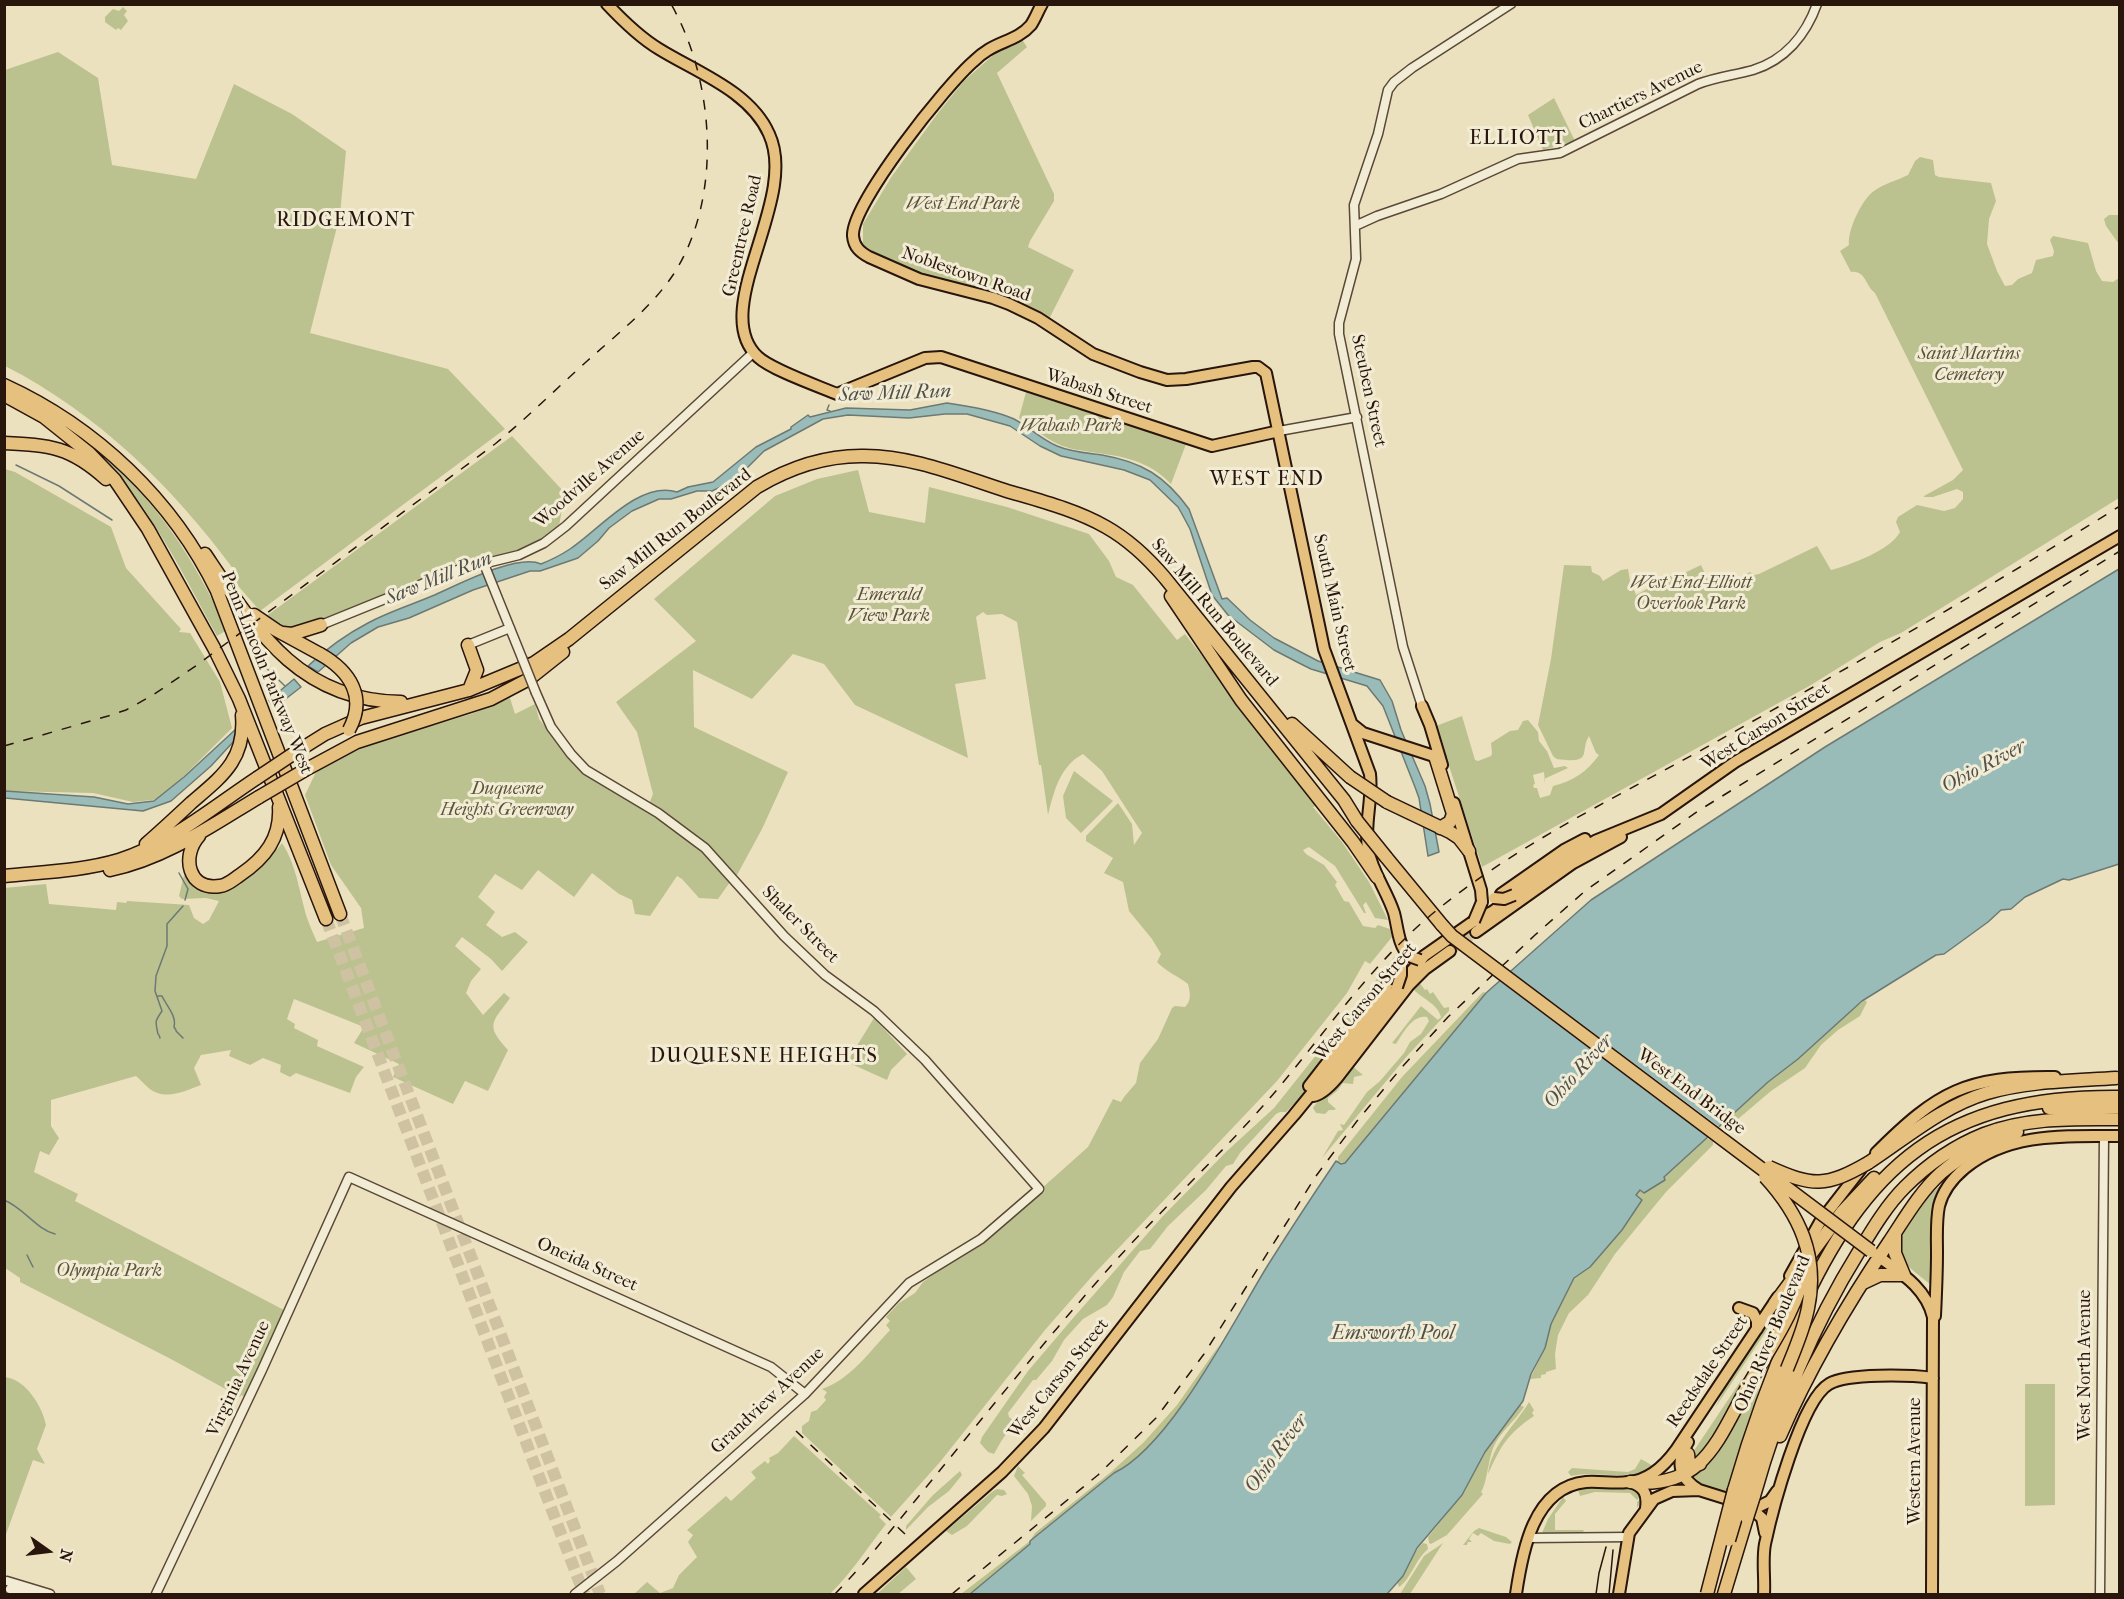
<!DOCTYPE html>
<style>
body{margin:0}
#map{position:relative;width:2124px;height:1599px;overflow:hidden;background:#ece1be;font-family:"IM FELL French Canon",serif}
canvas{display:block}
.frame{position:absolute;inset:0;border:6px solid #28150c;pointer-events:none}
.north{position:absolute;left:18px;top:1521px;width:60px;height:60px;-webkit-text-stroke:4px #f3ecd5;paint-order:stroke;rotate:104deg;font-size:16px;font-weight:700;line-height:24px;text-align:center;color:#28150c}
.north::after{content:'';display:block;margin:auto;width:21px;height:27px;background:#28150c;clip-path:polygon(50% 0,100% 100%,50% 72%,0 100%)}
</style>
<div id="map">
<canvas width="2124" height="1599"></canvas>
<div class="frame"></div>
<div class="north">N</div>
</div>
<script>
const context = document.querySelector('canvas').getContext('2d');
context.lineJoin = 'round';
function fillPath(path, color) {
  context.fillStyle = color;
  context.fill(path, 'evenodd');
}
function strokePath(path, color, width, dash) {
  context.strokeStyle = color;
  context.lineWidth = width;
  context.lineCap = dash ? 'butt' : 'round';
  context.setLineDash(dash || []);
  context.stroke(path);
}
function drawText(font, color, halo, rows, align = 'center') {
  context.font = font + ' "IM FELL French Canon",serif';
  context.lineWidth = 6;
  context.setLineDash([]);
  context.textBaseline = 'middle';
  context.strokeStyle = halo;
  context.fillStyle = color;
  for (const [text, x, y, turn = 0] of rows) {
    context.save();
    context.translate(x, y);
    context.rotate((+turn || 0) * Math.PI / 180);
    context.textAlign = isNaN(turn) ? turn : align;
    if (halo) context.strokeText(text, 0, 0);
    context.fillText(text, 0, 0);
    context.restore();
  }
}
fillPath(new Path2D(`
 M123 7 127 11 124 15 128 21 121 30 118 28 116 30 105 22V17L113 9 119 11Z
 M1021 38 1027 47 997 73 1054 194V201L1030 241 1028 247 1074 270 1049 319 881 259 863 245V224L892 176 938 113 964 81 991 57Z
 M58 52 98 78 112 165 196 179 234 84 292 114 346 151 340 215 310 333 448 369 505 429 260 611 233 580 234 570C173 487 97 413 5 366V70Z
 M1554 98 1575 141 1543 150 1528 115Z
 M1920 157 1933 160 1935 175 1939 177 1991 183 1996 201 1989 219 1987 244 1997 271 2005 286 2012 285 2018 279 2032 273 2036 260 2053 256 2054 251 2050 240 2053 236 2088 243 2096 271 2102 281 2113 282 2119 278V498L1901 633 1880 642 1811 685 1482 867 1436 726 1462 716 1475 760 1478 761 1491 756 1492 753 1491 743 1510 731 1518 730 1523 721 1528 720 1538 732 1539 741 1547 751 1554 768 1565 766 1568 768 1544 779 1545 783 1544 772 1533 775 1535 784 1533 785 1534 788H1537L1540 798 1550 795 1553 786C1573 781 1587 772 1599 755L1596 753 1589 736C1580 750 1592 762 1566 760 1559 759 1558 761 1553 756L1538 725 1551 659 1564 565 1591 566 1592 572 1600 576 1603 581 1621 570 1628 569 1631 587H1633L1636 595 1670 576H1678L1701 565 1713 591 1750 572 1754 575 1759 574 1817 546 1831 570C1850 565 1891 550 1900 532L1896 522 1898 517 1917 505 1944 511 1955 508 1963 499V492L1957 489 1933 497H1924V496L1953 480 1963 470 1875 293C1865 286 1866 270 1851 272L1840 251 1849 245C1847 231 1862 199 1874 191 1883 184 1898 180 1908 175L1915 161Z
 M2109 215H2119V244L2106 226 2104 219Z
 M1026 392 1186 444 1171 484C1149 460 1121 456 1090 452 1080 450 1068 449 1058 444 1045 438 1032 427 1019 418Z
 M512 436 565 493 559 526 544 539 519 553 457 566 315 624 290 630 265 617Z
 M94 448C158 502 192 555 227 630L217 636C180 569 149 503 94 448Z
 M5 469 15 472 111 527 126 568 181 629 179 632 190 633 220 682 232 728 161 799 133 802 93 793 5 791Z
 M858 470 869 512 925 523 929 487 1007 507 1089 534 1109 561 1116 577 1133 585 1177 640 1185 634 1318 805 1313 807 1342 842 1369 882 1388 920 1375 918 1366 902 1363 905 1366 913H1364L1335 866 1309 847 1303 850 1306 854 1324 865 1337 882 1335 885 1344 901 1349 902 1363 926 1375 928 1378 925 1390 929 1392 937 1370 964 1365 961 1347 993 1277 1081 1094 1274 1045 1330 940 1462 891 1517 802 1433V1426L809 1421 811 1412 817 1410 826 1400 824 1397 827 1392 822 1389C851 1379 869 1352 890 1330L886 1325 890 1321 886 1317 899 1303 915 1293 923 1282 987 1237 1088 1147 1113 1099 1121 1102 1124 1097 1136 1083 1140 1063 1158 1039 1172 1008 1175 1006 1185 1007C1192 1000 1190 993 1188 984 1179 977 1164 970 1157 962L1161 954 1152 939 1129 911 1123 882 1104 873 1113 858 1086 841V836L1118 803 1132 824 1134 845 1142 833 1102 771 1083 754C1060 766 1054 791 1048 815L1041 765H1039L1017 622 1002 614 987 615 983 612 976 617 986 679 955 684 968 758 855 705 824 664 793 654 752 699 693 670 694 727 788 772 762 829 737 875 735 876C706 844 686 826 649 804L653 794 637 732 616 702 696 641 654 599 775 496 817 479Z
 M510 698 515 714 535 704 539 719 574 762 662 819 698 846 730 882 718 899 699 898 682 879 677 876 650 916 635 914 632 900 619 894 592 873 574 897 538 870 522 890 495 874 478 897 495 912 486 925 502 937 515 932 528 942 502 971 491 959 462 937 455 946 481 969 471 981 466 993 483 1015 504 993 510 998C492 1023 485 1025 508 1050L488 1091 465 1081 453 1104 393 1077 399 1064 354 1043 364 1027 294 999 287 1019 295 1024 294 1028 318 1040 317 1046 364 1067 356 1077 350 1093 296 1073 290 1077 280 1072 281 1065 263 1058 250 1065 229 1056 231 1050 201 1055 194 1068 201 1085C187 1090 170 1099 155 1092 148 1089 142 1081 136 1076L51 1100V1126L59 1138 49 1155 40 1151 34 1172 78 1194 75 1201 284 1310 245 1397 241 1395 240 1397 169 1358 20 1282V1278L5 1268 4 888 46 884 49 904 116 910 117 902 126 903 127 901 189 905 194 918 203 924 209 920 219 901 206 898 182 899 179 896 184 875C191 881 198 889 206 891 229 897 270 860 282 843 296 864 299 890 306 915 309 924 313 933 317 942L364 928 361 908 331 865 305 795 315 774 323 764 377 742 471 714Z
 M1074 771 1113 801 1081 833 1066 818 1063 796Z
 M1395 956V973L1314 1078 1304 1093 1286 1112H1280L1276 1114 1240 1153 1233 1164 1226 1166 1206 1190 1168 1226 1150 1249 1140 1251 1124 1272 1113 1297 1107 1305 1083 1319 1064 1340 1052 1361 1036 1380H1033L1008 1413 1009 1417 1024 1429 1025 1434C1022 1432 1020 1429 1016 1429 1007 1427 998 1448 994 1454L988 1452 980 1443 982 1437 1028 1371 1074 1317 1162 1217 1227 1151 1274 1108Z
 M1418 981 1425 990 1427 989 1430 994 1433 992 1444 1008 1449 1007V1011L1408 1055 1322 1158 1338 1131 1343 1130 1340 1124 1344 1125 1367 1092 1380 1081 1404 1053 1410 1042 1421 1034 1429 1021 1427 1017C1413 1014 1403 1033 1396 1044L1392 1043 1421 1006 1438 1020 1441 1017C1437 1003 1422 999 1412 988Z
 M1483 992 1486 993 1345 1163 1338 1162V1157L1402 1077Z
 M1865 1000 1867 1002 1860 1016 1838 1030 1821 1045 1805 1068 1771 1091 1731 1125 1725 1127 1724 1124 1727 1120 1768 1082 1798 1059 1838 1021Z
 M874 1018 907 1054 891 1070 887 1080 847 1062Z
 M1351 1065 1363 1075 1354 1077 1353 1084 1343 1083 1337 1091 1328 1098V1102L1336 1109 1334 1110H1329L1325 1114 1316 1113 1313 1108 1315 1105Z
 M1706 1138 1713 1141V1145L1666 1192 1615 1254 1588 1295 1569 1313 1558 1335 1555 1354 1556 1369 1546 1372V1374L1541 1375V1378L1530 1379 1545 1348 1551 1324 1574 1278 1590 1267 1622 1230 1632 1216 1636 1195 1640 1190 1665 1179 1663 1177 1669 1171Z
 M1958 1171 1948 1181 1931 1285C1923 1278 1904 1265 1900 1256 1888 1229 1939 1185 1958 1171Z
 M1767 1320 1769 1327 1715 1408 1732 1374Z
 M1220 1344C1196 1386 1159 1452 1114 1473L1030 1541 1031 1544 970 1594H961L1030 1541 1035 1533 1111 1472 1144 1442 1177 1405Z
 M5 1377C26 1379 43 1408 46 1425L37 1449 45 1464 33 1460 5 1537Z
 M1742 1379 1747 1382 1710 1446 1696 1463 1691 1455Z
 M2025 1384H2055V1505L2025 1506Z
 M1752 1385 1759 1389 1727 1492 1696 1483 1688 1478Z
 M1529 1402 1534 1410 1532 1413 1534 1416C1507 1434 1501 1446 1488 1474 1491 1445 1515 1426 1529 1402Z
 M1520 1405 1524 1407C1515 1421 1501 1431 1494 1446 1488 1459 1487 1484 1481 1492L1483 1494 1447 1535 1431 1544 1429 1543 1428 1537 1462 1495 1485 1452Z
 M794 1436 881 1515 879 1517 886 1524C866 1550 852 1572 830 1594H634L647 1582 660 1593 673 1588 679 1575 697 1557 688 1542 693 1535 687 1530 726 1496 731 1501 756 1478 751 1472 765 1461 768 1464 770 1461 769 1458 778 1453Z
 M1641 1459 1653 1466C1628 1483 1600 1470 1571 1476L1568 1472 1572 1468 1628 1472 1635 1469Z
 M1018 1466 1025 1473 1022 1475 1046 1503V1506L1031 1521 1032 1506 1028 1494 1014 1476Z
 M960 1471 962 1475 949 1491 928 1507 906 1530V1526L933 1495Z
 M1591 1488H1635L1641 1493 1642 1500 1637 1508V1502L1642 1498 1640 1497 1637 1500 1630 1493 1595 1492 1580 1496 1578 1490Z
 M997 1489 1004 1490 1007 1494 1002 1496 997 1495 967 1526 952 1535 946 1531 993 1491Z
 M1563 1497 1566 1501 1555 1514V1530H1584L1582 1534 1542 1533 1548 1519Z
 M1479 1528 1506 1537 1512 1542 1510 1544 1494 1541 1481 1533 1478 1536 1473 1533 1469 1539 1472 1542H1468L1467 1545H1463L1474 1531Z
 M1423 1543 1427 1544 1428 1549C1415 1560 1411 1579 1399 1587L1397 1582C1408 1570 1411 1554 1423 1543Z
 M1443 1543 1410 1594H1400L1424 1556Z
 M906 1567 916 1579 898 1594H877Z`), '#bbc28f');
const water = new Path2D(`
 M947 403C968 406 994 410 1014 419 1029 427 1041 439 1057 446 1071 452 1087 453 1102 455 1142 462 1165 476 1189 509L1222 599 1227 598 1250 620 1274 638 1318 661 1380 680 1392 701 1401 730 1425 786 1430 804 1439 852 1428 856 1419 798 1415 787 1383 706 1367 686 1311 669 1299 663 1274 650 1228 615 1212 595 1190 529 1182 514 1178 507 1150 480 1124 470 1061 456 1040 446 1010 426 967 414H945L909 418 848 415 823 419 764 451 736 479 725 485 712 491H697L671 499H659L632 511 609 528 598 541 578 558 540 571H530L473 590 409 618 378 627 351 643 318 672 308 666C326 649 345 635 368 623 388 612 411 605 432 596 456 586 517 553 541 564 551 560 561 555 570 549 598 531 639 480 677 492L688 487 713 482 756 447 791 429V427L808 415 810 417 846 408 910 410Z
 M2119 569V864L2069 880 2063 879 2025 897 2011 909 2001 910 1988 922 1944 954 1936 955 1862 1001 1798 1059 1768 1082 1664 1177 1665 1180 1644 1193 1640 1190 1636 1195 1642 1200 1622 1230 1590 1267 1574 1278 1551 1324 1545 1348 1531 1374 1523 1401 1485 1452 1462 1495 1417 1548 1403 1576 1387 1594H970L1030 1544V1541L1114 1473C1171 1446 1234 1320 1268 1265 1290 1230 1313 1195 1336 1161L1341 1164 1345 1163 1486 993 1591 900 1825 747Z
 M294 679 301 687 274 708 269 700Z
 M236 729 234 741 211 766 171 801 143 811 5 798V791L94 797 128 804 154 801 184 777Z`);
fillPath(water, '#9abcb9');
strokePath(water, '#6c7974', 1.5);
fillPath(new Path2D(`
 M1508 969 1722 1129 1710 1139 1497 979Z`), '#ece1be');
strokePath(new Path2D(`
 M829 405 827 410 830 411
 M16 465 59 486 112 520
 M262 664 285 686
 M179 873 188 889 185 900
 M158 996H162C166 1005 177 1016 174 1027L176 1030
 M176 1031 183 1038
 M158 1034C155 1021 155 1021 162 1011L155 991 156 976 167 946V924L183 906
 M159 1035 160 1038
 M4 1200C24 1208 36 1229 55 1234
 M27 1255 33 1267`), '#6c7974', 1.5);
strokePath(new Path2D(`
 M1450 951 1476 932`), '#cfc2a3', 10, [10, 5]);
strokePath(new Path2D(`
 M340 914 600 1594
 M326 919 584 1594`), '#cfc2a3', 12, [12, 6]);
const minor = new Path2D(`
 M1355 226 1377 216 1441 194 1518 159 1560 153 1698 84C1716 77 1735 75 1753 70 1785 60 1806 35 1817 4
 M1279 431 1357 417
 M484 564 522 658
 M321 625 454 571 519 555 544 543 566 526 754 352
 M468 645 510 628
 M536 693 551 727 571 754 586 770 658 813 705 848 784 936 825 975 874 1011 925 1060 1039 1189 981 1239 909 1283 805 1394 617 1561 575 1594
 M1422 706 1403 647 1339 334V323L1356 259 1354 205 1378 134 1388 90 1394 82 1412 68 1511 4
 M1529 1538 1628 1537
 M7 1581 50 1594
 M10 1589 31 1594
 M156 1594 262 1370 349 1177 771 1367 805 1394
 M2100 1594 2104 1136`);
const major = new Path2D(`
 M607 4C623 21 639 37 659 49 696 72 750 91 769 134 800 200 707 310 758 357 772 370 818 386 837 394L925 358 941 357 1212 446 1279 431
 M1042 4C1038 11 1035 19 1031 25 1019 39 1002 41 988 50 983 53 978 57 974 61 947 84 851 204 853 236 854 247 860 252 869 257L919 279 993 298 1009 304 1038 318 1093 354 1140 372 1167 380 1186 379 1253 367H1258L1266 373 1324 649 1370 774C1373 799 1364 824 1368 849 1372 872 1387 891 1394 913 1398 928 1398 945 1409 956
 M1422 706 1430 725 1442 765
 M1353 725 1363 733 1440 758
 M1454 803 1481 890 1482 902
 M1501 894 1564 850 1585 839
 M1476 932 1573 863 1621 837
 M1309 1086 1395 975
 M1313 1096C1322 1095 1331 1085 1337 1078L1409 985 1425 969 1450 951
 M1876 1153C1938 1091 1966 1076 2055 1077
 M1879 1257C1901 1273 1926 1288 1933 1317L1932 1594
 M1790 1276 1820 1222 1861 1169
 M1739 1308 1753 1313 1757 1321V1329
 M1935 1316C1936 1295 1937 1273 1937 1252 1937 1237 1936 1221 1939 1206 1943 1190 1953 1178 1965 1168 2009 1132 2066 1136 2120 1136
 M1688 1442C1675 1462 1679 1478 1699 1490
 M1631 1482C1644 1487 1648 1494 1646 1508
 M1747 1505 1762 1518 1765 1533
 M864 1594 1002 1472 1044 1428 1231 1187 1294 1115 1424 956 1474 921 1492 912 1577 851 1595 841 1661 814 1735 762 2120 536
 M1516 1594C1522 1553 1533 1487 1586 1482 1600 1481 1614 1484 1628 1482 1648 1481 1665 1465 1676 1450L1778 1297
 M1619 1594 1629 1533 1654 1499 1672 1491 1699 1490 1747 1505 1760 1506 1770 1501 1777 1491
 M1764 1594C1765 1578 1762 1560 1765 1544 1772 1511 1801 1400 1829 1384 1847 1373 1910 1375 1933 1378`);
const highway = new Path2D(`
 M4 385C96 427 173 500 217 591L340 914
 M4 395 44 417 89 453 115 480 148 529 214 648 239 699 326 919
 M4 443C50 445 71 447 106 479
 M205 554C256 630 299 701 401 702
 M1171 596 1241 700 1353 842 1377 877
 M254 615 276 630 320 654
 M283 633 292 634 321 625
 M468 645 477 670 469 690
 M1292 724 1350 777
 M293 754 325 734 361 718 469 690 534 663 569 639 757 487C789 468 823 456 861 456 911 455 960 476 1007 491 1041 501 1076 510 1106 527 1129 540 1148 558 1165 578L1344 800 1357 821
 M1435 756 1453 814 1450 822 1440 828
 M305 770 357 742 491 699 529 679 563 652
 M1387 802 1450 832 1459 838 1469 851
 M199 836C181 856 188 891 220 886 228 885 234 879 240 875 265 858 281 838 279 807
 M146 844C161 831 176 817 191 803 221 777 246 760 242 715
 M1386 857 1442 925
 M110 870C166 858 211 826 259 797
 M4 876C42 872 82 871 119 860 170 844 213 807 257 778
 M2049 1108 2120 1107
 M1868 1163C1906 1138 1943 1106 1987 1093 2028 1081 2073 1081 2116 1078
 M1863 1283 1880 1275H1904L1895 1253V1233
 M1775 1303 1842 1212 1874 1178
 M1780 1436C1810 1367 1847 1304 1889 1242 1905 1218 1920 1192 1941 1173 1963 1154 1989 1141 2017 1132
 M1688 1454 1689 1463 1694 1465 1700 1464
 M1630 1482C1705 1490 1718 1438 1749 1384
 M1734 1490C1751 1431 1771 1375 1796 1319 1865 1164 1945 1095 2120 1097
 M1743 1493 1766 1421 1787 1369
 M1754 1496C1778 1410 1811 1329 1858 1253 1872 1230 1886 1206 1905 1187 1928 1164 1954 1146 1984 1134 2028 1117 2074 1119 2120 1119
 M1724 1594 1747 1518`);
strokePath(minor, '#594838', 11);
strokePath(major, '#28150c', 14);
strokePath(highway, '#28150c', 15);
strokePath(minor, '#f3ecd5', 8);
strokePath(major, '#e6c07f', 10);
strokePath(highway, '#e6c07f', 12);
strokePath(new Path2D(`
 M1596 1594 1599 1573 1606 1547
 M1609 1594 1613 1550`), '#28150c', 1.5);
strokePath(new Path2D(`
 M4 746 108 716 126 710 153 695 197 665 495 444C527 418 556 389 586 362 616 335 650 309 673 275 723 199 715 81 671 4
 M796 1431 906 1535
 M835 1594 864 1563C946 1464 1025 1363 1110 1267 1156 1215 1207 1168 1254 1116 1316 1048 1365 968 1437 910 1521 842 1621 795 1716 742 1851 666 1987 589 2120 506
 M952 1594 1098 1475 1156 1418 1204 1354 1316 1176 1357 1121 1403 1066 1448 1017 1535 935 1585 891 1698 811 2120 551`), '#28150c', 1.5, [10, 10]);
const minorBridge = new Path2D(`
 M522 658 536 693`);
const majorBridge = new Path2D(`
 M1494 898 1504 899 1514 895
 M1474 921 1482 902
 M1409 956 1420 960
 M1397 987 1401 975V963`);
const highwayBridge = new Path2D(`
 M320 654C350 671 367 697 349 730
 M1350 777 1387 802
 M257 778 293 754
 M259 797 305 770
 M1357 821 1386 857
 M1442 925 1452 936 1871 1251
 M1769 1167C1813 1187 1826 1187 1868 1163
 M1765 1177C1799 1214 1819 1256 1808 1308 1804 1329 1795 1349 1787 1369
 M1749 1384C1769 1349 1799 1307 1805 1267
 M1747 1518 1754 1496
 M1729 1540 1743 1493
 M1707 1594 1734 1490`);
strokePath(minorBridge, '#594838', 11, []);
strokePath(majorBridge, '#28150c', 14, []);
strokePath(highwayBridge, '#28150c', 15, []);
strokePath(minorBridge, '#f3ecd5', 8);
strokePath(majorBridge, '#e6c07f', 10);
strokePath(highwayBridge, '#e6c07f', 12);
drawText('18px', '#28150c', '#f3ecd5', [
 ["Chartiers Avenue",1641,96,-26],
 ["Greentree Road",743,236,-77],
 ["Noblestown Road",966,275,19],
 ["Steuben Street",1368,391,78],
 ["Wabash Street",1099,392,18],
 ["Woodville Avenue",590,479,-41],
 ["Saw Mill Run Boulevard",676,530,-38],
 ["South Main Street",1334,603,77],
 ["Saw Mill Run Boulevard",1214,613,50],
 ["Penn-Lincoln Parkway West",266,673,68],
 ["West Carson Street",1766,727,-32],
 ["Shaler Street",800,925,45],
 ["West Carson Street",1366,1002,-50],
 ["West End Bridge",1691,1092,37],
 ["Oneida Street",587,1265,24],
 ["Ohio River Boulevard",1773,1334,-67],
 ["West North Avenue",2086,1365,-90],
 ["Reedsdale Street",1708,1372,-56],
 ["Virginia Avenue",239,1379,-65],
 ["West Carson Street",1059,1379,-51],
 ["Grandview Avenue",768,1401,-43],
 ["Western Avenue",1916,1461,-90]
]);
drawText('italic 18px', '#5b523a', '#f3ecd5', [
 ["West End Park",963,205],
 ["Saint Martins",1969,355],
 ["Cemetery",1969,376],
 ["Wabash Park",1071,427],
 ["West End-Elliott",1691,584],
 ["Overlook Park",1691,605],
 ["Emerald",889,596],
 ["View Park",889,617],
 ["Duquesne",507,790],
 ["Heights Greenway",507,811],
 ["Olympia Park",109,1272]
]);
context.letterSpacing = '1.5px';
drawText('20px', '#28150c', '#f3ecd5', [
 ["ELLIOTT",1518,139],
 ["RIDGEMONT",346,221],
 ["WEST END",1267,480],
 ["DUQUESNE HEIGHTS",764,1057]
]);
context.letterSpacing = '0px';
drawText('italic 20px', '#504f49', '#f3ecd5', [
 ["Saw Mill Run",895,394,-2],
 ["Saw Mill Run",439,579,-22],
 ["Ohio River",1984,767,-28],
 ["Ohio River",1579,1072,-48],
 ["Emsworth Pool",1393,1334],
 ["Ohio River",1277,1454,-54]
]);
</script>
